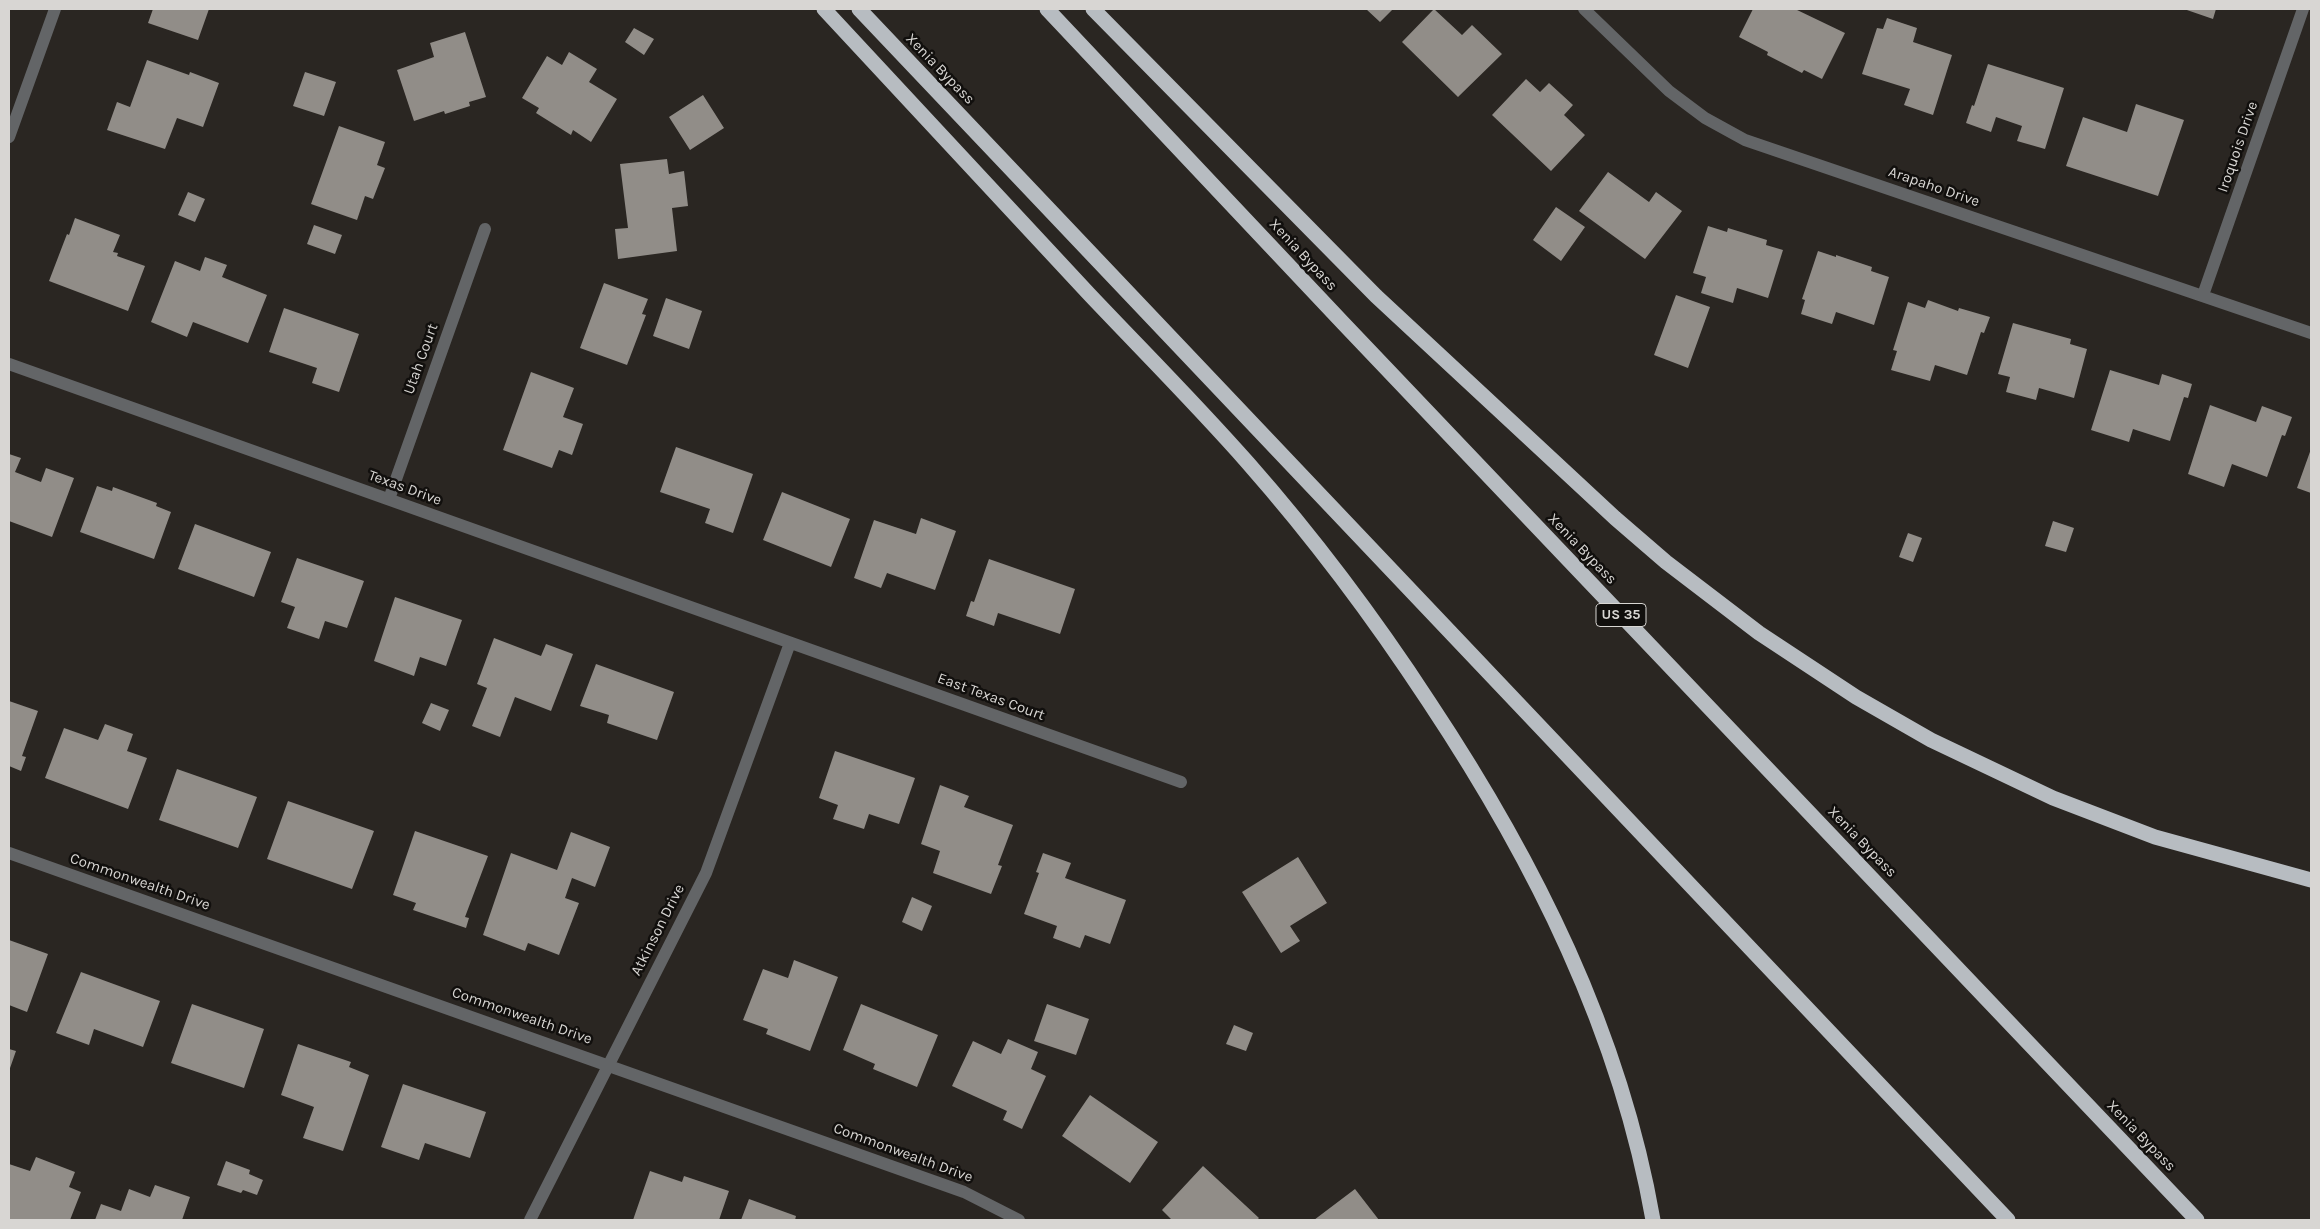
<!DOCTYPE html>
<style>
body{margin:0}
#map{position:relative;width:2320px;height:1229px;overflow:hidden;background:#2a2622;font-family:Karla,sans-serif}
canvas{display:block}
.frame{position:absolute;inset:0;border:10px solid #d8d6d3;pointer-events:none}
</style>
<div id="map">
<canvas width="2320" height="1229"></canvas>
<div class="frame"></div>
</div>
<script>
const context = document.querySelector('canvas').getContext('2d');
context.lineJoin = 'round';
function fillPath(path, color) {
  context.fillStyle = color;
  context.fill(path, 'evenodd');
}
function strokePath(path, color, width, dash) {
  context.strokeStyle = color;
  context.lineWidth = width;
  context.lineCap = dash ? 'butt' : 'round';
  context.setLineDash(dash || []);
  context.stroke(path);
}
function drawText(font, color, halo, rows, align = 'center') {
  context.font = font + ' Karla,sans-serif';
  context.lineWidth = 5;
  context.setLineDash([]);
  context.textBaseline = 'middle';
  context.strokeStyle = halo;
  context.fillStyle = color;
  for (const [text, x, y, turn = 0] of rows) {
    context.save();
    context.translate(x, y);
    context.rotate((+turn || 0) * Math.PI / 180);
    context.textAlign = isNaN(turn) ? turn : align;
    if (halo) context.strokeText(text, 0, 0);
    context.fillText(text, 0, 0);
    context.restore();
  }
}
fillPath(new Path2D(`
 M153 9H209L198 40 148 23Z
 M1366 9H1393L1380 22Z
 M1434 9 1462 35 1472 25 1502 54 1458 97 1402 42Z
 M1753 9H1795L1845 33 1822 79 1804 70 1802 73 1767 55 1768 52 1739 37Z
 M2184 9H2216L2213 19Z
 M1887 18 1917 28 1913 42 1952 55 1933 115 1904 105 1910 89 1862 74 1877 28 1883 29Z
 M634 28 654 39 644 55 625 42Z
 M465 32 486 97 469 102 470 106 445 114 444 111 414 121 397 70 434 57 430 43Z
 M569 52 597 69 589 82 617 99 591 142 573 130 571 135 536 113 539 108 522 98 547 56 562 65Z
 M147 60 189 75 190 72 219 83 203 127 177 118 165 149 107 130 117 102 130 107Z
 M1988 64 2064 88 2045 149 2017 141 2022 126 1996 117 1991 132 1966 123 1972 105 1974 106Z
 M305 72 336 82 324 116 293 106Z
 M1526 79 1540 92 1549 83 1573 105 1564 115 1585 135 1551 171 1492 115Z
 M703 95 724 128 690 150 669 117Z
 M2136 104 2184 120 2158 196 2066 166 2083 117 2127 132Z
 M339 126 385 142 377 165 385 168 373 199 365 196 357 220 311 204Z
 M667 159 669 174 684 171 688 206 672 208 677 251 618 259 615 229 628 228 620 164Z
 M1608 172 1649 202 1656 192 1682 211 1645 259 1579 211Z
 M188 192 205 199 195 222 178 215Z
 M1556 207 1585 227 1561 261 1533 240Z
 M75 218 120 235 113 252 118 253 117 256 145 266 128 311 49 281 67 234 69 235Z
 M314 225 342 235 335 254 307 244Z
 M1708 226 1727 232 1728 228 1767 240 1766 245 1783 250 1768 298 1737 288 1733 303 1701 293 1706 277 1693 273Z
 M1818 251 1836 257V255L1872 267 1871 271 1889 277 1874 325 1836 312 1832 324 1801 314 1805 300 1802 299Z
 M205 257 227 265 222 277 267 295 248 343 193 322 187 337 151 322 175 261 200 271Z
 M604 283 648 299 642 314 646 315 627 365 580 348Z
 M1676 295 1710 307 1688 368 1654 355Z
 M666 298 702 311 689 349 653 336Z
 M1928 300 1958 311 1959 308 1990 317 1984 333 1981 332 1967 375 1935 365 1930 381 1891 370 1897 351 1893 350 1908 302 1925 308Z
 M284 308 359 334 339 392 312 383 317 368 269 352Z
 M2013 323 2071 339 2070 344 2087 349 2074 398 2039 388 2036 400 2006 392 2010 377 1998 374Z
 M2110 370 2159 385 2162 374 2192 384 2188 398 2184 397 2170 441 2133 429 2129 442 2091 430Z
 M531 372 574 388 563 417 583 424 572 455 559 450 552 468 503 450Z
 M2210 405 2256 422 2262 406 2292 417 2285 436 2282 435 2267 477 2232 464 2224 487 2188 474Z
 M676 447 753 474 733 533 705 523 710 509 660 492Z
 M2311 449V493L2297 488Z
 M9 454 21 458 15 472 41 482 46 468 74 478 52 537 9 521Z
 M97 486 112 491 113 487 157 503 156 506 171 512 154 559 80 532Z
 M782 492 850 519 831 567 763 540Z
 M921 518 956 531 935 590 887 573 881 588 854 578 874 520 916 534Z
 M2053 521 2074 528 2066 552 2045 546Z
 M195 524 271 552 254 597 178 569Z
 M1908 533 1922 538 1913 562 1899 557Z
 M297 558 364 581 347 628 325 621 319 639 287 628 295 607 281 602Z
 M989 559 1075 589 1060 634 998 613 994 626 966 616 971 601 974 602Z
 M395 597 462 620 446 666 420 657 414 676 374 661Z
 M494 638 541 656 546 644 573 654 551 711 515 697 500 737 472 726 487 688 477 684Z
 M596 664 674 692 657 740 607 723 609 715 580 706Z
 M9 701 38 711 22 756 26 757 21 771 9 766Z
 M431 703 449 710 440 731 422 723Z
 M105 724 133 734 127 751 147 758 128 809 45 778 64 728 98 740Z
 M835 751 915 778 899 824 869 814 864 829 833 819 838 805 819 798Z
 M177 769 257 797 238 848 159 820Z
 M940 785 969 796 964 807 1013 825 998 865 1002 866 991 894 933 873 940 851 921 844Z
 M288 801 374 831 352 889 267 859Z
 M415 831 488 856 465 917 469 918 466 928 413 910 416 903 393 895Z
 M571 832 610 847 595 887 572 878 565 898 579 903 559 955 528 943 525 951 483 935 511 853 557 870Z
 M1043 853 1071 863 1065 878 1126 900 1110 944 1085 935 1080 948 1053 938 1057 926 1024 914 1039 873 1036 872Z
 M1298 857 1327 903 1290 926 1300 941 1281 953 1242 892Z
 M912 897 932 906 922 931 902 922Z
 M9 940 48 954 27 1012 9 1005Z
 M794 960 838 977 810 1051 766 1034 768 1029 743 1020 763 969 788 978Z
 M81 972 160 1001 143 1047 94 1029 89 1045 56 1033Z
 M192 1004 264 1029 244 1088 171 1063Z
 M861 1004 938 1035 917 1087 873 1069 875 1064 843 1050Z
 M1047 1004 1089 1019 1076 1055 1034 1041Z
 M1234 1025 1253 1033 1246 1051 1226 1044Z
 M1008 1039 1038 1052 1031 1069 1046 1076 1022 1129 1003 1120 1007 1111 952 1086 973 1041 1001 1054Z
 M298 1044 351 1062 349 1067 369 1075 343 1151 303 1138 314 1107 281 1095Z
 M9 1049 16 1051 9 1071Z
 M403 1084 486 1112 470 1158 425 1143 419 1160 381 1147Z
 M1090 1095 1158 1142 1130 1183 1062 1136Z
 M36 1157 75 1172 69 1187 81 1192 70 1220H9V1164L30 1171Z
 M226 1161 250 1170 249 1174 263 1180 257 1195 243 1190 241 1193 217 1185Z
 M1203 1166 1259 1218 1257 1220H1172L1162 1210Z
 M650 1171 682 1182 684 1176 729 1191 719 1220H633Z
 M155 1185 190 1197 182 1220H95L101 1204 121 1211 129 1189 150 1197Z
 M1355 1189 1379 1220H1314Z
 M749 1199 796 1216 795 1220H741Z`), '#918d88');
strokePath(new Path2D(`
 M1584 9 1669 91 1705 118 1745 140 2311 333
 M9 137 55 9
 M2203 295 2303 9
 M9 364 1181 782
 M389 499 485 229
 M9 853 964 1192 1019 1220
 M530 1220 706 873 790 643`), '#636567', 12);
strokePath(new Path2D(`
 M824 9C912 104 1001 199 1089 294 1142 350 1197 405 1248 463 1314 538 1374 618 1429 702 1534 860 1620 1031 1653 1220
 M859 9 2008 1220
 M1047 9 1343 323 2197 1220
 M1093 9 1376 296 1615 518 1666 562 1759 633 1856 697 1931 740 2053 798 2155 837 2311 880`), '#b7bcc1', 15);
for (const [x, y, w] of [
 [1621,615,50]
]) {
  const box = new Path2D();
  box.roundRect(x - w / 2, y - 11.5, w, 23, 4);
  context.fillStyle = '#110f0d';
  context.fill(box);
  strokePath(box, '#d8d6d3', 1);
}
drawText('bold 14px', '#d8d6d3', null, [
 ["US 35",1621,615]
]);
drawText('15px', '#d8d6d3', '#110f0d', [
 ["Xenia Bypass",940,69,46],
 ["Iroquois Drive",2238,147,-71],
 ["Arapaho Drive",1934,187,19],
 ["Xenia Bypass",1303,255,47],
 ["Utah Court",421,359,-70],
 ["Texas Drive",405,488,20],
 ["Xenia Bypass",1582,549,46],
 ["East Texas Court",991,697,20],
 ["Xenia Bypass",1862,842,46],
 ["Commonwealth Drive",140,882,19],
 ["Atkinson Drive",658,930,-63],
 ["Commonwealth Drive",522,1016,19],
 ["Xenia Bypass",2141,1136,46],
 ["Commonwealth Drive",903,1153,20]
]);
</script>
